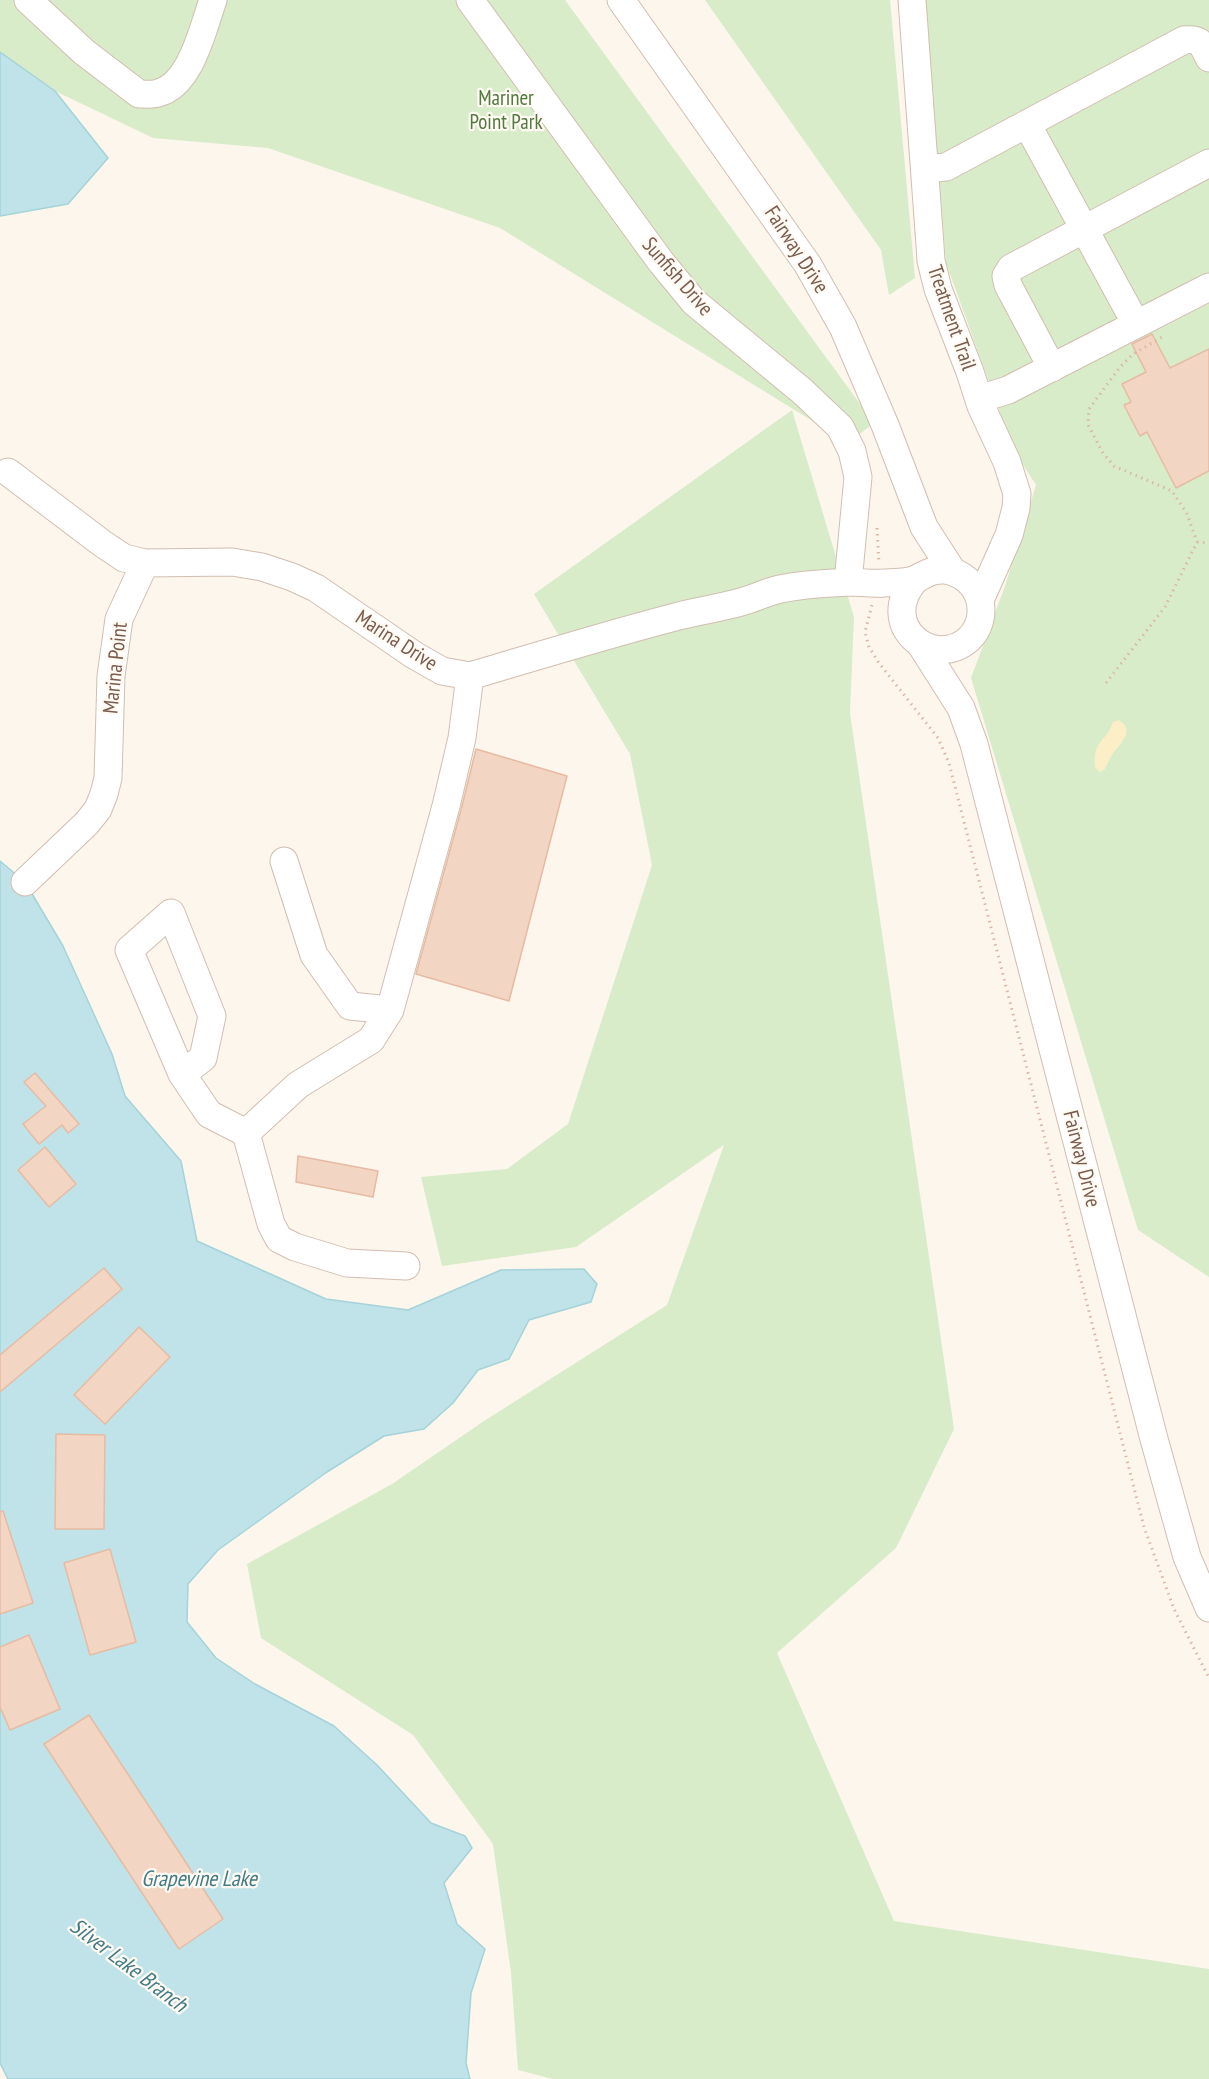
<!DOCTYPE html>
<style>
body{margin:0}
canvas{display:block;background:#fdf6ec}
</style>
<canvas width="1209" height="2079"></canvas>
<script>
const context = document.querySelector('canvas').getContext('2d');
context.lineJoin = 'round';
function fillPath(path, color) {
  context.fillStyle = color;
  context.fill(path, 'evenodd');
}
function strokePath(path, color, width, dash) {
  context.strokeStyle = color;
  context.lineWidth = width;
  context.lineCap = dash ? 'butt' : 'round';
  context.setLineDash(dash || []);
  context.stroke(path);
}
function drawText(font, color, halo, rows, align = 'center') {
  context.font = font + ' "PT Sans Narrow",sans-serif';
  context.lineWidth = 4.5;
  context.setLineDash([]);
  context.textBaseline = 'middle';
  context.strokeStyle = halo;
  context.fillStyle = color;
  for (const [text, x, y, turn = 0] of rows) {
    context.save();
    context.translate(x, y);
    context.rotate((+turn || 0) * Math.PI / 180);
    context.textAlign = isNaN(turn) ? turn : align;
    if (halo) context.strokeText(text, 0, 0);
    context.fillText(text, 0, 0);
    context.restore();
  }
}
fillPath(new Path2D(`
 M0 0H565L874 423 848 443 500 228 268 148 153 138 55 91 0 52Z
 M705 0H890L915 278 889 295 881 250Z
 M925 0H1209V1277L1138 1230 971 678 1005 586 1036 485 1014 451 946 263Z
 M792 410 854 617 850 713 954 1429 896 1548 777 1653 894 1921 1209 1969V2079H553L518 2070 511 1973 493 1844 413 1735 261 1638 247 1564 392 1484 484 1421 667 1305 724 1145 576 1247 442 1266 421 1177 507 1169 568 1124 652 865 630 754 534 594Z`), '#d8ecc9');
fillPath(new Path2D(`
 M1119 720C1135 730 1122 742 1114 752 1110 757 1108 763 1105 769L1100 772 1095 767C1093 738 1106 744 1113 722Z`), '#fcefc7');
const water = new Path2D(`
 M0 52 55 91 108 158 68 204 0 216Z
 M0 861 25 882 63 946 112 1054 125 1096 181 1161 197 1241 326 1299 408 1310 501 1270 584 1269 597 1284 591 1302 529 1320 509 1359 478 1370 453 1403 424 1429 384 1436 327 1472 218 1550 188 1584 187 1622 216 1658 255 1684 334 1726 377 1765 431 1823 465 1836 472 1848 444 1883 457 1924 485 1949 471 1993 466 2063 470 2079H8L0 2063Z`);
fillPath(water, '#bfe3e8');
strokePath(water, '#a5d3da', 1.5);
const building = new Path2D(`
 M1152 334 1170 368 1209 349V471L1176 488 1147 432 1140 436 1124 405 1131 402 1122 384 1146 372 1132 344Z
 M476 749 567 776 509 1001 416 974 461 810Z
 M35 1073 79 1124 68 1133 62 1125 39 1144 23 1124 46 1106 24 1082Z
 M45 1147 76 1184 49 1207 18 1170Z
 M298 1156 378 1171 373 1197 296 1182Z
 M104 1268 122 1289 0 1392V1355Z
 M139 1327 170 1357 105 1424 74 1395Z
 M56 1434 105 1435 104 1529H55Z
 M3 1511 33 1603 0 1614V1512Z
 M110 1549 136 1642 90 1655 64 1563Z
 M29 1635 60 1709 10 1730 0 1707V1647Z
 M89 1715 223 1919 179 1949 44 1744Z`);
fillPath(building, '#f3d5c3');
strokePath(building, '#e6bba3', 1.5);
const minor = new Path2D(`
 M28 0 84 52 139 94C145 94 153 95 158 93 191 85 203 28 213 0
 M470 0 661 262 694 302 802 391 840 427 852 451 858 477 848 582
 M621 0 808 265 843 327 885 425 924 527 953 572
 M912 0 930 245 931 261 938 289 970 372 981 406 1007 462 1017 494 1016 508 1009 535 980 600
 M1027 124 1136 324
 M925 169 946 167 1184 40C1201 38 1202 44 1209 58
 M1052 368 1008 285 1006 276 1011 268 1209 163
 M979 399 1008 390 1209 287
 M8 472 103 544 124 558 145 563 232 562 262 567 292 577 316 588 414 655 442 671 470 676C538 656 606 635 675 617 697 611 720 608 741 602 755 598 767 592 780 589 799 585 829 583 848 582 860 582 872 584 884 583 894 582 907 583 916 579 926 574 933 569 945 570 962 573 976 584 980 601 983 615 979 629 969 639 933 671 876 625 915 580
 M921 645 961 708 974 744 1154 1439 1187 1557 1209 1608
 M284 861 314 955 350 1006 390 1010
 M25 882 87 823 98 809 104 794 108 778 111 676 119 619 145 563
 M182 1074 203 1058 212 1016 171 913 129 950 182 1074 209 1114 246 1133
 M406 1266 347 1263 295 1247 279 1239 271 1224 246 1133 298 1085 371 1040 390 1010 446 806 462 738 470 676`);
strokePath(minor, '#d1beb0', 29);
strokePath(new Path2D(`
 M877 528 879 563
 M1197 542 1209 543
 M872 605 865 632 869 647 879 663 938 738 949 763 1144 1527 1174 1609 1209 1678
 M1106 683 1165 607 1197 542 1187 514 1172 491 1114 466 1103 453 1088 425 1089 409 1120 367 1133 354 1164 336`), '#d9b8a5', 3, [1.5, 4.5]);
strokePath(minor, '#fff', 27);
drawText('21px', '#537a41', '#fffaf3', [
 ["Mariner",506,99],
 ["Point Park",506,123]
]);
drawText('21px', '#7a5c4d', '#fffaf3', [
 ["Fairway Drive",796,250,57],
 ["Sunfish Drive",677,277,49],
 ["Treatment Trail",951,318,71],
 ["Marina Drive",396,641,33],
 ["Marina Point",116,668,-84],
 ["Fairway Drive",1081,1159,76]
]);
drawText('italic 22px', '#437c86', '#fffaf3', [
 ["Grapevine Lake",199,1880],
 ["Silver Lake Branch",128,1966,37]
]);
</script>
